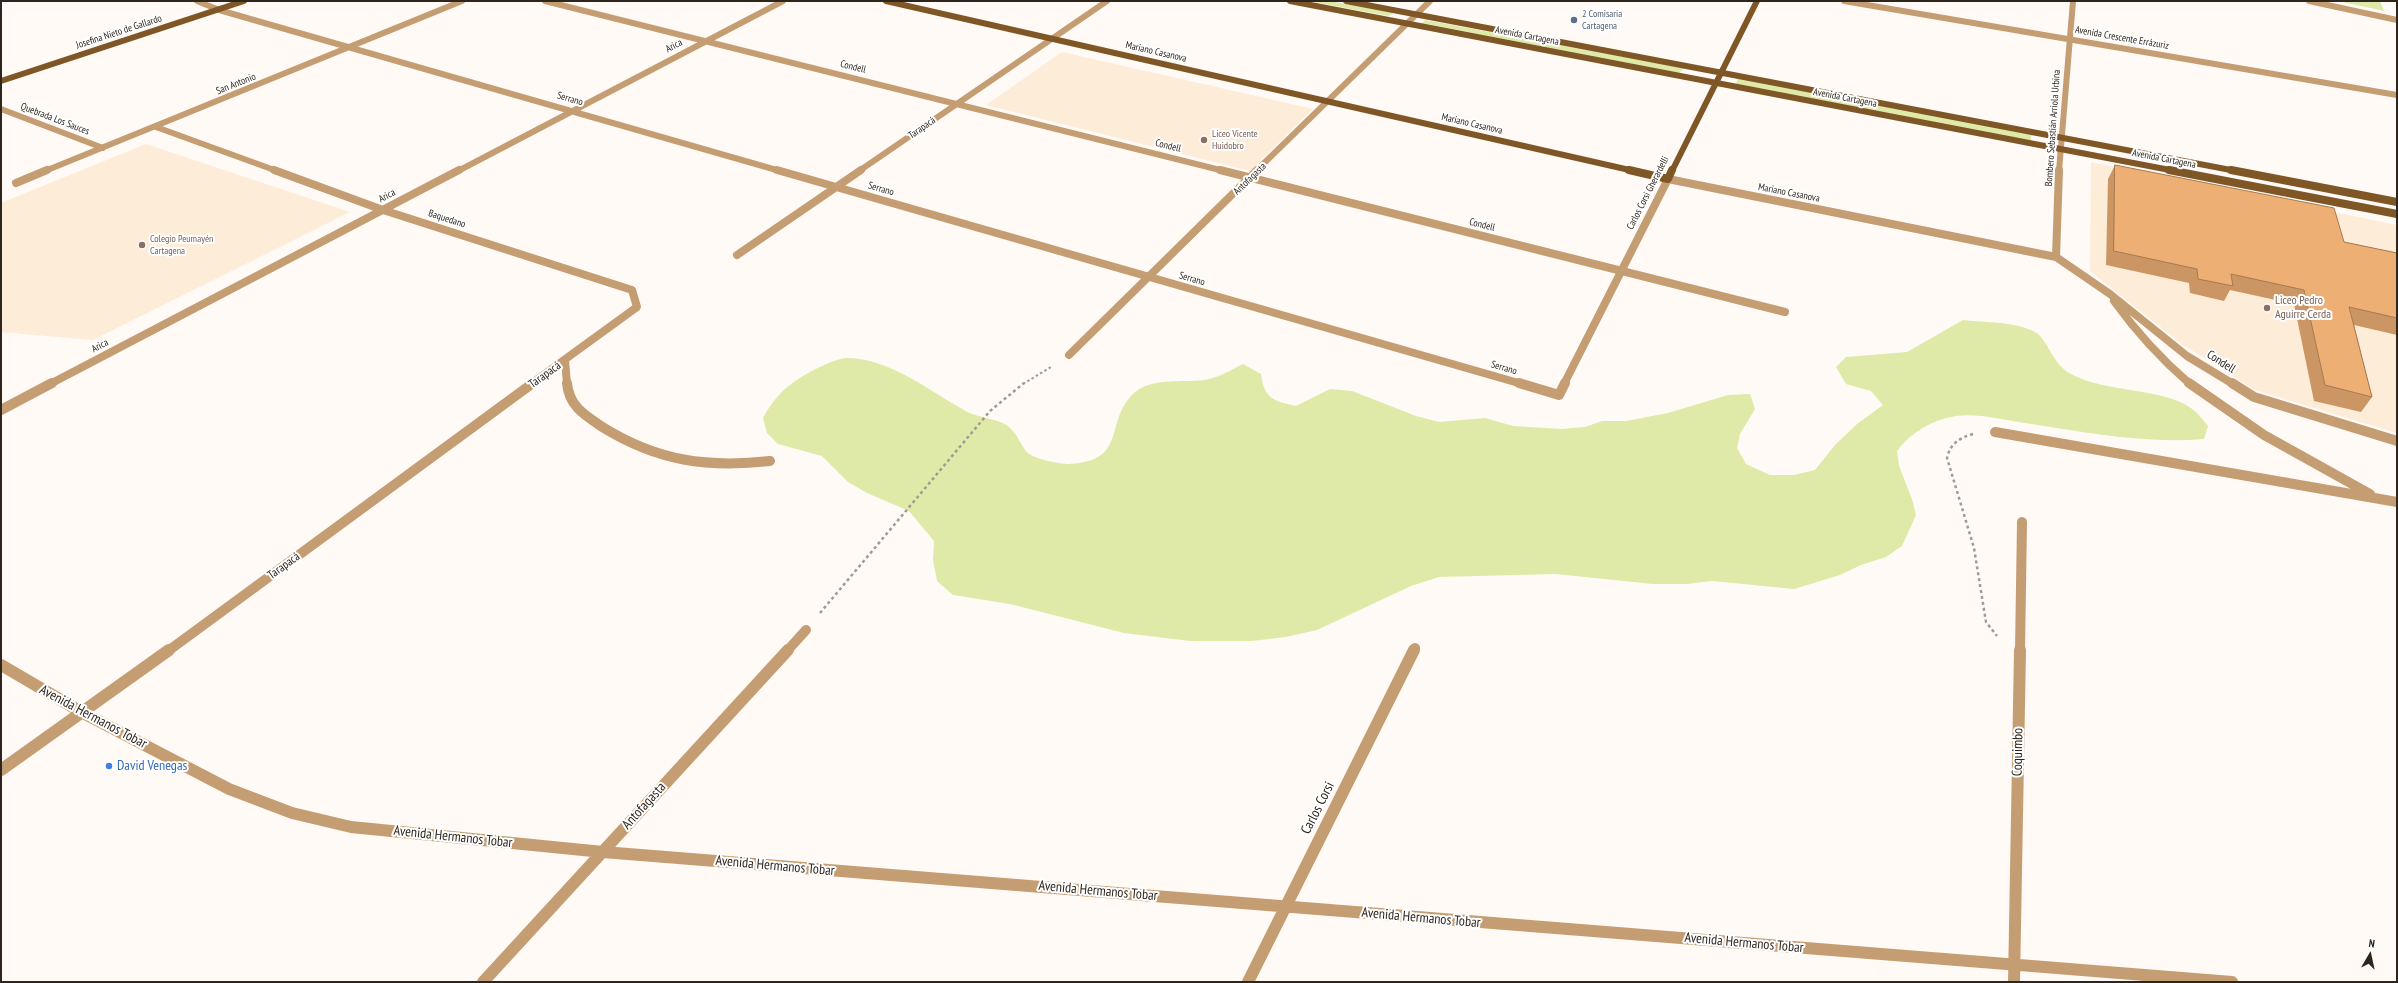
<!DOCTYPE html>
<meta charset="utf-8">
<style>
body{margin:0}
#map{position:relative;width:2398px;height:983px;overflow:hidden;background:#fffaf5;font-family:"PT Sans Narrow",sans-serif}
canvas{display:block}
.frame{position:absolute;inset:0;border:2px solid #2e251c;pointer-events:none}
.north{position:absolute;left:2350px;top:935px;width:40px;height:40px;-webkit-text-stroke:3px #fff;paint-order:stroke;rotate:9deg;font-size:11px;font-weight:700;line-height:16px;text-align:center;color:#2e251c}
.north::after{content:'';display:block;margin:auto;width:14px;height:18px;background:#2e251c;clip-path:polygon(50% 0,100% 100%,50% 72%,0 100%)}
</style>
<div id="map">
<canvas width="2398" height="983"></canvas>
<div class="frame"></div>
<div class="north">N</div>
</div>
<script>
const context = document.querySelector('canvas').getContext('2d');
context.lineJoin = 'round';
function fillPath(path, color) {
  context.fillStyle = color;
  context.fill(path, 'evenodd');
}
function strokePath(path, color, width, dash) {
  context.strokeStyle = color;
  context.lineWidth = width;
  context.lineCap = dash ? 'butt' : 'round';
  context.setLineDash(dash || []);
  context.stroke(path);
}
function drawText(font, color, halo, rows, align = 'center') {
  context.font = font + ' "PT Sans Narrow",sans-serif';
  context.lineWidth = 4;
  context.setLineDash([]);
  context.textBaseline = 'middle';
  context.strokeStyle = halo;
  context.fillStyle = color;
  for (const [text, x, y, turn = 0] of rows) {
    context.save();
    context.translate(x, y);
    context.rotate((+turn || 0) * Math.PI / 180);
    context.textAlign = isNaN(turn) ? turn : align;
    if (halo) context.strokeText(text, 0, 0);
    context.fillText(text, 0, 0);
    context.restore();
  }
}
fillPath(new Path2D(`
 M1062 52 1313 109 1250 171 986 105Z
 M146 144 350 212 93 340 1 332V203Z
 M2091 162 2397 225V433L2255 390 2183 345 2090 271Z`), '#fdecd8');
fillPath(new Path2D(`
 M1308 1H1330L1394 13 1388 16Z
 M2338 1H2380L2384 11Z
 M1425 20 1684 68 1679 73 1422 23Z
 M1738 78 2035 135 2031 136V141L1736 84Z
 M1963 320C1987 323 2014 321 2035 332 2047 338 2052 363 2069 373 2105 394 2170 387 2196 412 2200 416 2204 421 2208 426L2204 439C2144 444 2084 432 2025 423 2004 420 1977 413 1956 416 1932 420 1911 432 1897 451L1899 466 1912 499 1916 515 1902 546 1886 557 1861 565 1840 575 1794 589 1712 581 1686 584H1653L1555 574 1439 577 1411 586 1317 630 1286 637 1252 641H1190L1124 633 1010 604 953 595 937 581 933 560 934 541 909 511 867 493 848 482 822 456 778 444 767 433 763 418C775 396 788 384 810 372 820 367 835 359 846 358 887 357 930 391 964 410 976 418 999 418 1009 427 1017 434 1020 443 1026 451 1032 459 1059 464 1069 464 1129 461 1103 422 1134 393 1152 377 1182 383 1204 380 1218 378 1231 370 1243 364L1261 374C1264 399 1274 401 1296 406L1330 389 1352 391 1416 416 1439 422 1485 418 1513 426 1561 429 1585 427 1602 421H1626L1668 413 1728 395 1750 394 1755 409 1740 434 1737 448 1746 464 1770 475H1794L1815 470 1835 445 1857 424 1883 405 1871 391 1846 384 1836 367 1846 357 1907 352Z`), '#dfeaa9');
strokePath(new Path2D(`
 M1023 384 1051 367`), '#a19a94', 2, [2.5, 2.5]);
strokePath(new Path2D(`
 M1973 434C1959 438 1950 444 1947 458L1974 548 1986 622 1997 636
 M820 613 990 411 1024 383`), '#a19a94', 2.5, [3, 3]);
strokePath(new Path2D(`
 M197 1 219 10 780 171
 M545 1 1224 171
 M1844 1 2397 95
 M2309 1 2397 20
 M1 109 103 148
 M156 127 277 171
 M45 171 462 1
 M458 171 783 1
 M859 171 1107 1
 M1256 171 1430 1
 M2059 171 2073 1`), '#c59d73', 6);
strokePath(new Path2D(`
 M274 170 383 210 632 290 637 307 531 384
 M777 170 1522 384
 M1220 170 1785 312
 M16 183 47 170
 M737 255 861 170
 M2056 257 2059 170
 M2114 301C2137 333 2161 359 2190 384
 M1069 355 1257 170
 M565 360 567 384
 M50 384 459 170
 M1564 384 1668 179 2056 257 2110 294 2187 356 2233 384`), '#c59d73', 8);
strokePath(new Path2D(`
 M567 383C569 407 586 416 604 428 658 461 707 468 770 461
 M1519 383 1559 395 1565 383
 M2189 383 2264 435 2370 494
 M2232 383 2254 397 2397 441
 M1 410 52 383
 M1995 432 2397 502
 M168 651 533 383
 M787 651 806 630
 M1414 651 1415 648
 M2020 651 2022 522`), '#c59d73', 10);
strokePath(new Path2D(`
 M1 665 83 713 229 789 292 813 351 827 603 852 2232 982
 M1 770 169 650
 M483 982 788 650
 M1248 982 1414 650
 M2014 982 2020 650`), '#c59d73', 12);
strokePath(new Path2D(`
 M886 1 1634 171
 M1290 1 2175 171
 M1346 1 2236 171
 M1 81 244 1
 M1672 171 1757 1`), '#7f5625', 6);
strokePath(new Path2D(`
 M1629 170 1668 179 1672 170
 M2169 170 2397 214
 M2231 170 2397 202`), '#7f5625', 8);
fillPath(new Path2D(`
 M2115 165 2344 242 2397 253V335L2354 325 2372 397 2361 412 2314 401 2294 304 2230 290 2224 301 2190 293 2189 283 2106 265 2108 179Z`), '#cc9664');
const building = new Path2D(`
 M2115 165 2334 208 2344 242 2397 253V318L2349 307 2372 397 2325 385 2304 290 2231 274 2233 286 2198 279 2197 269 2114 251Z`);
fillPath(building, '#edaf74');
strokePath(building, '#a67a51', 1);
for (const [x, y, r, color] of [
 [1574,20,4,"#5c6f8a"],
 [1204,140,4,"#8d6e63"],
 [142,245,4,"#8d6e63"],
 [2267,308,4,"#8d6e63"],
 [109,766,4,"#3f7fe0"]
]) {
  const dot = new Path2D();
  dot.arc(x, y, r, 0, 2 * Math.PI);
  context.fillStyle = color;
  context.fill(dot);
  strokePath(dot, '#fff', 1.5);
}
drawText('10px', '#4e5e75', '#fff', [
 ["2 Comisaria",1582,14],
 ["Cartagena",1582,26]
], 'left');
drawText('10px', '#2e251c', '#fff', [
 ["Josefina Nieto de Gallardo",119,32,-18],
 ["Avenida Cartagena",1527,36,11],
 ["Avenida Crescente Errázuriz",2122,38,10],
 ["Arica",674,46,-28],
 ["Mariano Casanova",1156,52,13],
 ["Condell",853,67,14],
 ["San Antonio",236,84,-22],
 ["Avenida Cartagena",1845,98,11],
 ["Serrano",570,99,16],
 ["Quebrada Los Sauces",55,119,21],
 ["Mariano Casanova",1472,124,13],
 ["Tarapacá",922,128,-35],
 ["Bombero Sebastián Arriola Urbina",2053,128,-86],
 ["Condell",1168,146,14],
 ["Avenida Cartagena",2164,159,11],
 ["Antofagasta",1250,179,-44],
 ["Serrano",881,189,16],
 ["Carlos Corsi Gherardelli",1648,193,-63],
 ["Mariano Casanova",1789,193,11],
 ["Arica",387,196,-28],
 ["Baquedano",447,219,18],
 ["Condell",1482,225,14],
 ["Serrano",1192,279,16],
 ["Arica",100,346,-28],
 ["Serrano",1504,368,16]
]);
drawText('10px', '#785e54', '#fff', [
 ["Liceo Vicente",1212,134],
 ["Huidobro",1212,146],
 ["Colegio Peumayén",150,239],
 ["Cartagena",150,251]
], 'left');
drawText('12px', '#785e54', '#fff', [
 ["Liceo Pedro",2275,301],
 ["Aguirre Cerda",2275,315]
], 'left');
drawText('12px', '#2e251c', '#fff', [
 ["Condell",2221,362,32],
 ["Tarapacá",545,375,-36],
 ["Tarapacá",284,566,-36]
]);
drawText('14px', '#2e251c', '#fff', [
 ["Avenida Hermanos Tobar",93,717,28],
 ["Coquimbo",2018,752,-89],
 ["Antofagasta",644,806,-48],
 ["Carlos Corsi",1318,808,-63],
 ["Avenida Hermanos Tobar",453,837,6],
 ["Avenida Hermanos Tobar",775,866,5],
 ["Avenida Hermanos Tobar",1098,891,5],
 ["Avenida Hermanos Tobar",1421,918,5],
 ["Avenida Hermanos Tobar",1744,943,5]
]);
drawText('14px', '#366cbe', '#fff', [
 ["David Venegas",117,766]
], 'left');
</script>
